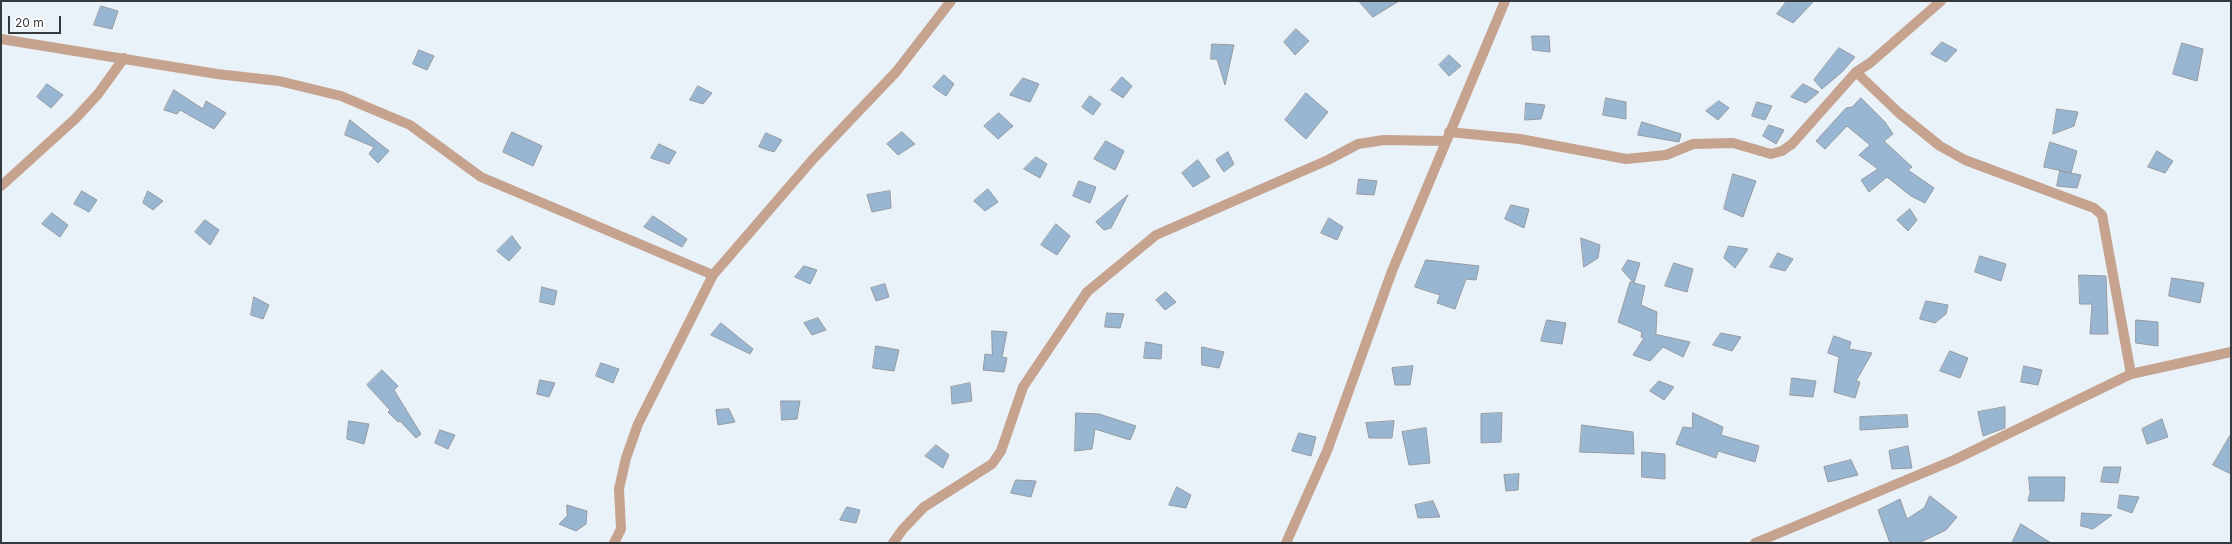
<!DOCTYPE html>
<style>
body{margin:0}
#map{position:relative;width:2232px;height:544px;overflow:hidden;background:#eaf2f9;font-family:Inter,sans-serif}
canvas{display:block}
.frame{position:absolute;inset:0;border:2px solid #36393c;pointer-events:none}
.scale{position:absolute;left:8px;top:16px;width:53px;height:18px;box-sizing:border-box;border:2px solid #36393c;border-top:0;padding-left:5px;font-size:12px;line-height:14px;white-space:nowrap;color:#36393c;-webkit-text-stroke:3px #fff;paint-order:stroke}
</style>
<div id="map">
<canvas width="2232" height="544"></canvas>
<div class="frame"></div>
<div class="scale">20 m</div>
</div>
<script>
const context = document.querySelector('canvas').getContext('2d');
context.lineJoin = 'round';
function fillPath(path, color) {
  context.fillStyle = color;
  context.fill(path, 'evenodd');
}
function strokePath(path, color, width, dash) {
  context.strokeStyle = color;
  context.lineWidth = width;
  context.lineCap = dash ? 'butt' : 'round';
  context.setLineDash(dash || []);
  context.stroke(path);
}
const building = new Path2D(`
 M1359 1H1399L1373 17Z
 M1787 1H1814L1793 23 1777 14Z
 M101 6 118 11 112 29 94 25Z
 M1296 29 1309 41 1295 55 1284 42Z
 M1532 36H1549L1550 52 1533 50Z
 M1942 42 1957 50 1946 62 1931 54Z
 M2182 43 2203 49 2197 81 2173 74Z
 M1212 44 1234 45 1225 85 1217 59H1211Z
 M1839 48 1855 57 1843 71 1822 89 1814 80Z
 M419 50 434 56 427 70 413 64Z
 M1449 55 1461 66 1449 76 1439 65Z
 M944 75 954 84 946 96 933 87Z
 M1122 77 1132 86 1123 98 1111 90Z
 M1023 78 1039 84 1030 102 1010 95Z
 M47 84 63 95 51 108 37 97Z
 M1803 84 1819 92 1806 103 1791 97Z
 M698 86 712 93 703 104 690 100Z
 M174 90 203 109 206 101 226 113 214 129 180 110 177 114 164 110Z
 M1306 93 1328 112 1306 139 1285 120Z
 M1090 96 1101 104 1093 115 1082 107Z
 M1606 98 1626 102V119L1603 115Z
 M1861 98 1885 122 1893 134 1884 141 1912 167 1908 170 1934 188 1925 203 1911 196 1887 177 1869 192 1861 180 1878 169 1859 155 1870 145 1847 126 1825 149 1816 141 1846 108 1852 107Z
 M1719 101 1729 108 1718 120 1706 111Z
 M1757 102 1772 106 1765 120 1752 116Z
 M1526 103 1545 105 1541 119 1525 120Z
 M2057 109 2078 112 2074 126 2053 134Z
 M999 113 1013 126 998 139 984 126Z
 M350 120 389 151 378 163 369 154 374 147 345 135Z
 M1642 122 1681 134 1679 142 1638 135Z
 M1769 125 1784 130 1776 144 1763 136Z
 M512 132 542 146 533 166 503 152Z
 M902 132 915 144 898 155 887 144Z
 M766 133 782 140 774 152 759 147Z
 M1106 141 1124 151 1115 170 1094 159Z
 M2050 142 2077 151 2071 173 2044 167Z
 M659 144 676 152 669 164 651 158Z
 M2157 151 2173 161 2165 173 2148 167Z
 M1228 152 1234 164 1224 172 1216 160Z
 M1036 157 1047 164 1040 178 1024 169Z
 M1198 160 1210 177 1193 187 1182 173Z
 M2060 171 2081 175 2077 188 2057 186Z
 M1733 174 1756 181 1743 217 1724 209Z
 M1359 179 1377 181 1374 195 1357 194Z
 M1079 181 1096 187 1090 203 1073 196Z
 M988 189 998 202 985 211 974 201Z
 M82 191 97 200 89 212 74 204Z
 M148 191 163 201 153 210 143 203Z
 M890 191 891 208 872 212 867 195Z
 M1128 195 1111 228 1104 230 1096 222Z
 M1511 205 1529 209 1524 228 1505 219Z
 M1910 209 1917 220 1908 231 1897 220Z
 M52 213 68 225 60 237 42 224Z
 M653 216 687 239 682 247 644 227Z
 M1329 218 1343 227 1337 240 1321 233Z
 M205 220 219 230 210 245 195 232Z
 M1056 224 1070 236 1057 255 1041 245Z
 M512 236 521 248 509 261 497 251Z
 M1581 238 1600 245 1598 258 1584 267Z
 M1729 246 1748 249 1735 268 1724 258Z
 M1778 253 1793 259 1785 271 1770 267Z
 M1980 256 2006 264 2001 281 1975 272Z
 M1426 260 1479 266 1476 280 1466 279 1455 309 1437 303 1440 295 1415 287Z
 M1628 260 1640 263 1634 283 1645 286 1641 305 1657 312 1656 333 1654 334 1690 342 1683 357 1663 347 1650 361 1633 355 1644 338 1641 337 1642 332 1618 322 1630 282H1633L1622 270Z
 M1674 263 1693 269 1687 292 1665 286Z
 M804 266 817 270 810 284 795 277Z
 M2079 275 2106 276 2108 334H2090L2092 304H2080Z
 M2172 278 2204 283 2200 303 2169 296Z
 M885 284 889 297 876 301 871 288Z
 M542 287 557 291 554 305 540 302Z
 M1166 292 1176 302 1165 310 1156 300Z
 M254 297 269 305 263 319 251 315Z
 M1926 301 1948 305 1946 314 1935 323 1920 319Z
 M1107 313 1124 314 1120 328 1105 327Z
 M818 318 826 330 812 335 804 323Z
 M1547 320 1566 323 1562 344 1541 341Z
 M2136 320 2158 322V346L2136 343Z
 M721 323 753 349 750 354 711 335Z
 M992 331 1007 332 1002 357 1007 358 1004 372 983 370 985 354 992 355Z
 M1721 333 1741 337 1732 351 1713 345Z
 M1834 336 1851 342 1849 349 1872 353 1856 381 1860 382 1855 398 1834 392 1839 357 1828 353Z
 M1146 342 1162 345 1161 359 1144 358Z
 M876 346 899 350 894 371 873 368Z
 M1202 347 1224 352 1219 368 1202 365Z
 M1950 351 1968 358 1960 378 1940 371Z
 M601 363 619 369 613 383 596 376Z
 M1413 366 1410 385H1395L1392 368Z
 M2024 366 2042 370 2038 385 2021 382Z
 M382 370 398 386 394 390 421 434 416 438 400 421 398 422 388 412 390 410 367 385Z
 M1792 378 1816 381 1813 397 1790 395Z
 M540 380 555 383 549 397 537 394Z
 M1659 381 1674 387 1664 400 1650 391Z
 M970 383 972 401 952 404 951 387Z
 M781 401H800L797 419 782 420Z
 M2005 407V428L1983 436 1978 412Z
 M729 409 735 422 718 425 716 410Z
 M1076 413 1099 414 1136 426 1130 440 1095 429 1092 449 1075 451Z
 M1502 413 1501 442 1481 443V414Z
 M1693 413 1723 427 1721 435 1759 446 1755 462 1718 451 1716 458 1676 444 1683 427 1692 428Z
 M1907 415 1908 427 1860 430V417Z
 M2162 419 2168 437 2147 444 2142 429Z
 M349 421 369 424 364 444 347 439Z
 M1394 421 1392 438H1369L1366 423Z
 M1582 425 1633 432 1634 454 1580 452Z
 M1426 428 1430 463 1409 465 1402 432Z
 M440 430 455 435 448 449 435 443Z
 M1299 433 1316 437 1311 456 1292 451Z
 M2231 434V474L2213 465Z
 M936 445 949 455 943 468 925 456Z
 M1908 446 1912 468 1892 469 1889 451Z
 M1642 452 1665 454V479L1642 477Z
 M1851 460 1858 475 1828 482 1824 467Z
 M2104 467H2121L2118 483 2101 482Z
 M1519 474 1518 490 1506 491 1504 475Z
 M2029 477H2065L2064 501H2028L2030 493Z
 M1016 480 1036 481 1031 497 1011 493Z
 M1177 487 1191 495 1186 508 1169 505Z
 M2120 495 2139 497 2132 513 2118 508Z
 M1930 496 1957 517 1946 530 1919 543H1890L1878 510 1900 499 1907 519 1924 508Z
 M1433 501 1440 517 1418 518 1415 505Z
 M567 505 587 511 586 524 576 531 559 524 567 516Z
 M847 507 860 510 856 523 840 520Z
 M2082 513 2112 515 2093 529 2081 526Z
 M2021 524 2051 543H2012Z`);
fillPath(building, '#98b6d2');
strokePath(building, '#949ba2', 1);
strokePath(new Path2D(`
 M1 39 217 74 279 81 341 96 410 125 481 177 713 275
 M1856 72 1899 113 1940 146 1965 160 2094 208 2102 215 2131 374
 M1449 132 1520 139 1626 159 1666 155 1693 144 1733 143 1771 154 1782 151 1792 144 1856 72 1870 63 1941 1
 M1 186 75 119 98 94 124 58
 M614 543 621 529 619 489 626 458 638 424 713 275 814 158 896 72 951 1
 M893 543 903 529 924 507 992 464 1001 451 1023 387 1087 292 1156 235 1328 160 1358 144 1384 140 1446 141
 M1286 543 1327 451 1392 271 1505 1
 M1755 543 1954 460 2131 374 2231 352`), '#c5a38e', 10);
</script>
